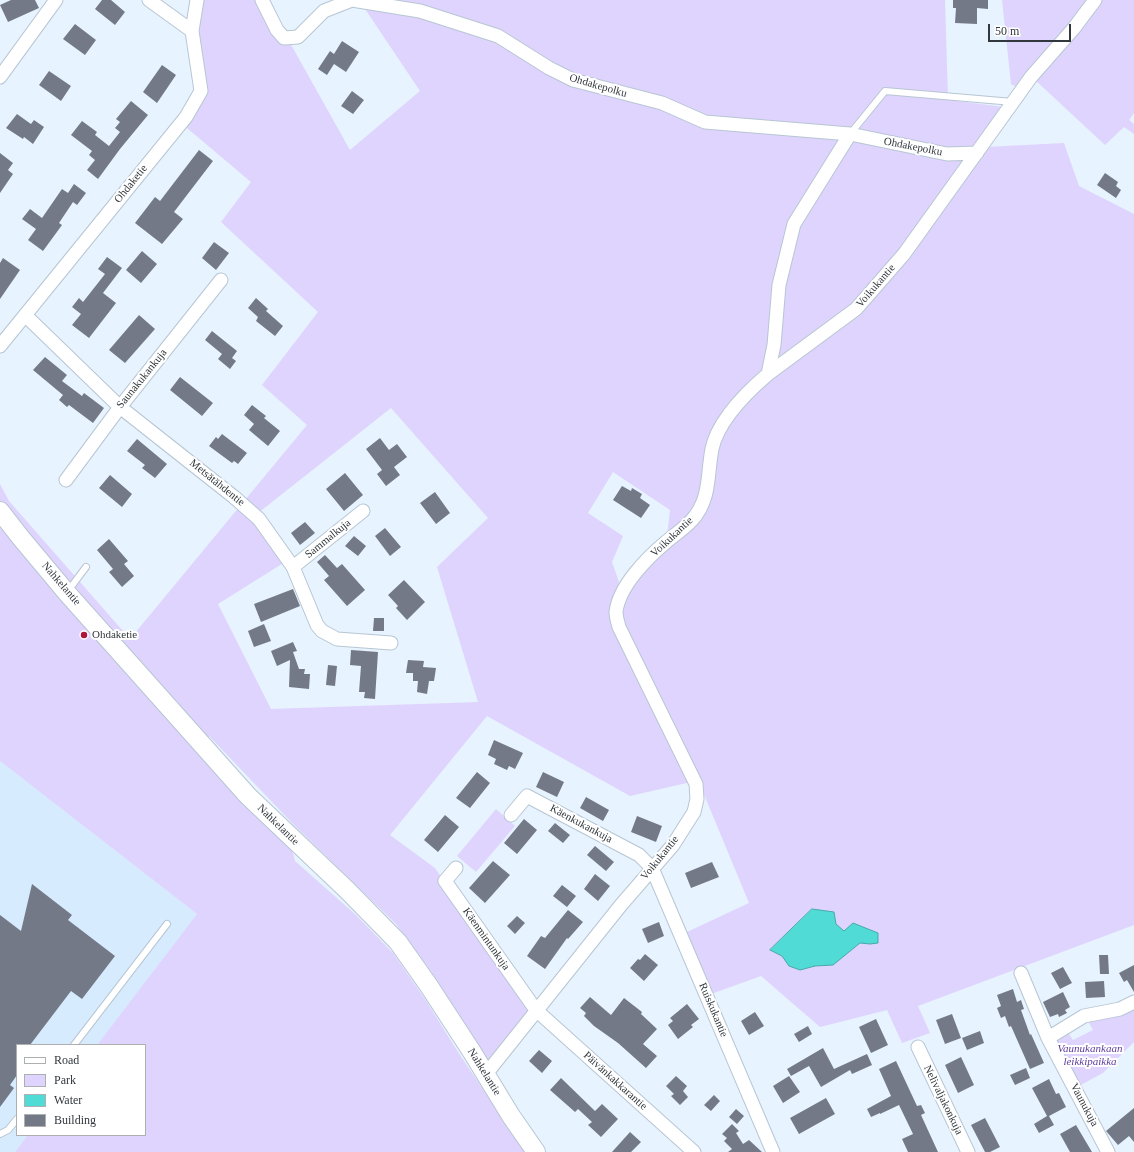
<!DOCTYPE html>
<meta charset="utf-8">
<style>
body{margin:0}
#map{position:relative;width:1134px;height:1152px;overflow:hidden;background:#e7f3fe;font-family:"Times New Roman",serif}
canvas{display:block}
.legend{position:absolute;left:16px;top:1044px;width:130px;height:92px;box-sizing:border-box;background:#fff;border:1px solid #adafb1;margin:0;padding:5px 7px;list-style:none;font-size:12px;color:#31373c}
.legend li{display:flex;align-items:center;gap:8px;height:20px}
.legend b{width:20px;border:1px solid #adafb1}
.scale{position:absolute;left:988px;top:24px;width:83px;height:18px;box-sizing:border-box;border:2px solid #31373c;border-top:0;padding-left:5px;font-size:12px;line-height:14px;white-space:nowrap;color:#31373c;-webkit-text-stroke:3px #fff;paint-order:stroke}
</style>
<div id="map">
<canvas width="1134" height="1152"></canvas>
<ul class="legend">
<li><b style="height:5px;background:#fff"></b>Road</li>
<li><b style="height:11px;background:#dfd4fe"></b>Park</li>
<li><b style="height:11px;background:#50dbd6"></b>Water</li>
<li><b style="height:11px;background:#747988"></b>Building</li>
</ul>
<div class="scale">50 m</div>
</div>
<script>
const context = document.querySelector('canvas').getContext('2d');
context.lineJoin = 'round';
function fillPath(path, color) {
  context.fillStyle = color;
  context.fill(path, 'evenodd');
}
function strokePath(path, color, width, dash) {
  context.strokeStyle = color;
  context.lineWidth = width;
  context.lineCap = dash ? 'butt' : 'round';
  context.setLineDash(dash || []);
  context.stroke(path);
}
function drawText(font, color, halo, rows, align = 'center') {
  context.font = font + ' "Times New Roman",serif';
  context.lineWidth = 4;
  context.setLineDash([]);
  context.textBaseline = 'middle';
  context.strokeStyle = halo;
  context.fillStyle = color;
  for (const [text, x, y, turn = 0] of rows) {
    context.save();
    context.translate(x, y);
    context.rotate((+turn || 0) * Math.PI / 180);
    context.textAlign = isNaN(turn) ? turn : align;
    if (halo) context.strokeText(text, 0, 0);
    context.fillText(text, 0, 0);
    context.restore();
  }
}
fillPath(new Path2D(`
 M0 761 197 914 97 1045H17V1135H28L15 1152H0Z`), '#d6ebfe');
fillPath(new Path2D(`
 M197 0H266L350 150 420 91 359 0H945L948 100 1005 107 902 251 854 306 728 410 705 482 691 518 667 536 670 510 613 472 588 513 623 536 612 562 621 588 612 611 691 782 630 796 487 716 390 835 435 868 530 1009 490 1060 485 1059 430 970 396 924 294 825 209 736 211 763 291 846 295 861 356 915 393 953 425 999 458 1052 525 1152H15L28 1135H145V1045H97L197 914 0 761V484L9 501 130 639 307 425 262 385 318 312 221 222 251 182 181 123 201 91ZM391 408 488 518 437 567 478 702 271 709 218 604 285 562 253 517Z
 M1002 0H1090L1018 88 1011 84Z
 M1099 0H1134V113L1129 120 1134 124V134L1124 127 1105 145 1034 79Z
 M1064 143 1079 186 1134 214V925L918 1006 930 1033 902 1043 887 1010 820 1027 761 976 711 994 687 932 749 903 698 780 622 628 620 613 625 595 638 575 695 522 721 433 757 388 859 312 986 147Z
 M496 809 515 826 476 872 457 856Z
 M1134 1005V1042L1103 1073 1077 1087 1055 1041 1067 1031 1073 1040 1093 1030 1088 1021Z`), '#dfd4fe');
const water = new Path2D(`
 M812 909 834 912 836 924 844 931 853 923 878 933V943L870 944 860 943 833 965 815 966 800 970 789 966 782 956 770 950Z`);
fillPath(water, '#50dbd6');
strokePath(water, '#47aaa8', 1);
fillPath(new Path2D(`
 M11 0H35L39 8 8 22 0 5Z
 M102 0H111L125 12 115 25 95 9Z
 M953 0H988V9L977 8V24L955 23 956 8H953Z
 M75 24 96 40 85 55 63 39Z
 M342 41 359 52 346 72 334 64 327 75 318 69 330 51 334 54Z
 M162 65 176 75 157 103 143 92Z
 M49 71 71 86 61 101 39 85Z
 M352 91 364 100 353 114 341 106Z
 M131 101 148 115 120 149 98 179 87 170 95 160 89 155 92 151 71 135 82 121 97 132 95 135 109 146 120 132 115 128 120 122 116 119Z
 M17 114 31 124 34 120 44 127 33 144 24 137 23 139 6 128Z
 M199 150 213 161 174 212 183 219 162 244 135 223 155 197 160 201Z
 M0 153 13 163 8 170 13 174 0 193Z
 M1105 173 1118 182 1116 186 1121 190 1116 198 1097 185Z
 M74 184 86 193 77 205 73 202 59 223 62 225 43 251 28 240 36 229 22 219 30 209 42 218 62 189 68 193Z
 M214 242 229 253 216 270 202 258Z
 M142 251 157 264 141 283 126 270Z
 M107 257 122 268 103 293 116 303 89 338 72 325 81 314 72 307 79 298 83 302 105 274 98 269Z
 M3 258 20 270 0 299V263Z
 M256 298 268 309 266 311 283 326 275 336 256 321 258 317 248 308Z
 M139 315 155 329 125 363 109 350Z
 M212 331 237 351 232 358 236 361 230 369 218 359 222 354 205 340Z
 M45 357 67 375 62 381 82 396 84 393 104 408 93 423 69 405 67 407 59 400 63 395 33 370Z
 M180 377 213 403 202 416 170 390Z
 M252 405 266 416 264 418 280 431 268 446 249 430 254 424 244 415Z
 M222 434 247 453 238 464 234 461 232 463 209 446 216 437 218 439Z
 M380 438 389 450 397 444 407 457 394 467 400 475 386 486 377 474 382 470 366 449Z
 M137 439 167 464 155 478 142 468 145 465 127 451Z
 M345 473 363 495 344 511 326 489Z
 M110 475 132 494 122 507 99 488Z
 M622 486 631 491 632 488 642 494 640 498 650 505 641 518 613 500Z
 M435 492 450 513 436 524 420 503Z
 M305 522 315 533 300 545 291 533Z
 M385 528 401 547 390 556 375 536Z
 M354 536 366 546 358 556 345 546Z
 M109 539 128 561 124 564 134 576 122 587 109 572 113 569 97 550Z
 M325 555 337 568 342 564 365 590 347 606 324 580 329 576 317 562Z
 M404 580 425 602 407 620 396 608 398 606 388 595Z
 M293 589 300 606 261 622 254 604Z
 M374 618H384V631H373Z
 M264 624 271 641 254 647 248 631Z
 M293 642 297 651 293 652 299 669H305L304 674H310L309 689 289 687 290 660 277 666 271 651Z
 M351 650 378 652 375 699 364 698 365 692H359L361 666 350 665Z
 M408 660 424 661 423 667 436 668 434 681H429L427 694 417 692 418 681H413V673H406Z
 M328 665 337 666 335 686 326 685Z
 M494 740 523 753 515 769 509 766 507 770 494 764 496 759 488 755Z
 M477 772 490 783 470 808 456 798Z
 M543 772 564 782 557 797 536 787Z
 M586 797 609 810 603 821 580 808Z
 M445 815 459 827 438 852 424 840Z
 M637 816 662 826 656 842 631 832Z
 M524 819 537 830 517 854 504 843Z
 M555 823 570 835 563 843 548 831Z
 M595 846 614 862 606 871 587 855Z
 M493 861 510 875 485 903 469 888Z
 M712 862 719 877 691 888 685 873Z
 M595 874 610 886 598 901 584 889Z
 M32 884 72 915 68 920 115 956 82 999 71 991 30 1045H17V1075L10 1085 14 1088 0 1107V915L21 931Z
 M562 885 576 896 567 907 553 896Z
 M568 910 583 922 568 939 567 938 545 969 527 956 541 936 545 938Z
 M517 916 525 923 515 934 507 926Z
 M659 922 664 936 648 943 642 929Z
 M645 954 658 965 644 981 630 968 638 959 640 960Z
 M1099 955H1108L1109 974H1100Z
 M1134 965V992L1127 980 1124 982 1119 973Z
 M1063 967 1072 983 1060 989 1051 973Z
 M1104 981 1105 997 1086 998 1085 982Z
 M1013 989 1017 1002 1021 1000 1024 1009 1021 1010 1030 1035 1031 1034 1044 1063 1030 1069 1011 1026 1009 1027 1005 1016 1001 1018 997 1008 1001 1006 997 995Z
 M1063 992 1070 1007 1065 1010 1067 1013 1059 1017 1058 1014 1050 1017 1043 1002Z
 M590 997 611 1015 624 998 642 1012 641 1014 657 1029 643 1044 657 1056 646 1068 618 1043 594 1026 584 1016 586 1013 580 1008Z
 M687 1004 699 1019 691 1025 693 1027 678 1039 668 1025 673 1021 670 1018Z
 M755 1012 764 1026 749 1035 741 1021Z
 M952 1014 961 1038 945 1044 936 1020Z
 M876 1019 888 1045 871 1053 859 1027Z
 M808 1026 812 1034 799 1042 794 1034Z
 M980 1031 984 1043 967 1050 962 1038Z
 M823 1048 834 1069 867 1054 872 1065 852 1074 850 1070 821 1087 809 1066 791 1076 787 1069Z
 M539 1050 552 1061 542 1073 529 1061Z
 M961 1057 974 1085 958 1093 945 1065Z
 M896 1061 917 1106 921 1105 925 1113 921 1115 938 1152H908L902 1139 913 1134 899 1105 880 1114V1113L871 1117 867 1109 891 1096 879 1069Z
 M1026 1068 1030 1078 1015 1085 1010 1075Z
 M676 1076 687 1086 683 1091 688 1097 680 1105 671 1096 674 1094 666 1086Z
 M789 1076 800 1092 783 1103 773 1086Z
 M561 1078 595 1111 602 1104 618 1119 601 1137 588 1125 592 1122 578 1109 575 1112 550 1090Z
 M1049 1079 1056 1094 1059 1093 1066 1107 1049 1116 1054 1125 1039 1133 1034 1124 1047 1116 1032 1088Z
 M714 1095 720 1101 711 1111 704 1105Z
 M826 1098 835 1114 799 1134 790 1118Z
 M1134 1108V1142L1129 1136 1118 1145 1106 1131Z
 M736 1109 744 1116 737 1124 729 1117Z
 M985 1118 1000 1147 990 1152H985L971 1125Z
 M732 1124 739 1131 736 1133 743 1144 749 1140 762 1152H728L732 1149 724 1141 727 1138 722 1134Z
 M1076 1125 1092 1152H1070L1060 1134Z
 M630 1132 641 1142 631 1152H612Z`), '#747988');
const service = new Path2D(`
 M850 134 885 91 1013 102
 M68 591 86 567
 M74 1045 167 924
 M0 1134 8 1130 17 1119`);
const minor = new Path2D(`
 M149 0 192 31
 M262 0 277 30 284 38 298 37 324 11 352 0 420 11 498 36 549 68 573 80 662 103 705 122 850 134 947 154 977 153
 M0 77 56 0
 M25 315 120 407 234 497 259 519 293 567 317 625 322 631 337 639 391 643
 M0 346 186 117 201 91 192 31 197 0
 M768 374 774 345 779 285 794 224 850 134
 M66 480 120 407 221 280
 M293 567 363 511
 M511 815 527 796 639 855 652 868 773 1152
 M456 868 445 881 536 1010 694 1152
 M1021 973 1048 1038
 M918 1047 968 1152
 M486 1074 621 905 673 845 694 812 697 799 696 784 619 627C618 623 616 617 616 612 619 586 647 558 666 542 674 535 685 528 692 520 711 499 707 474 712 449 718 420 747 392 768 374L856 309 904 254 1031 77 1074 28 1095 0
 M1108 1152 1048 1038 1084 1016 1120 1009 1134 1002`);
const secondary = new Path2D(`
 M0 511 21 538 67 593 248 796 347 890 398 942 429 986 472 1052 511 1116 536 1152`);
strokePath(service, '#b7c6d3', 8);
strokePath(minor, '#b7c6d3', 15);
strokePath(secondary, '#b7c6d3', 20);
strokePath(service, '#fff', 6);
strokePath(minor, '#fff', 13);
strokePath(secondary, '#fff', 18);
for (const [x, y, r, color] of [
 [84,635,4,"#ab163b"]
]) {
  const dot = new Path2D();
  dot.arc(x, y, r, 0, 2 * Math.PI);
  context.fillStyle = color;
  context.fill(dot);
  strokePath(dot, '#fff', 1.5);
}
drawText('11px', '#31373c', '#fff', [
 ["Ohdakepolku",598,86,16],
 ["Ohdakepolku",913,147,11],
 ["Ohdaketie",131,184,-51],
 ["Voikukantie",876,286,-49],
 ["Saunakukankuja",142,379,-51],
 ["Metsätähdentie",217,483,39],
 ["Voikukantie",672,537,-43],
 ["Sammalkuja",328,539,-39],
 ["Nahkelantie",61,584,49],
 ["Käenkukankuja",581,824,28],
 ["Nahkelantie",278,825,44],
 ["Voikukantie",660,858,-51],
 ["Käenmintunkuja",486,939,55],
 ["Ruiskukantie",713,1010,67],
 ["Nahkelantie",484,1072,58],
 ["Päivänkakkarantie",615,1081,42],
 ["Nelivaljakonkuja",943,1100,64],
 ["Vaunukuja",1084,1105,62]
]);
drawText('11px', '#31373c', '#fff', [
 ["Ohdaketie",92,635]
], 'left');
drawText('italic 11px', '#5f3d9c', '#fff', [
 ["Vaunukankaan",1090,1049],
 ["leikkipaikka",1090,1062]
]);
</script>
